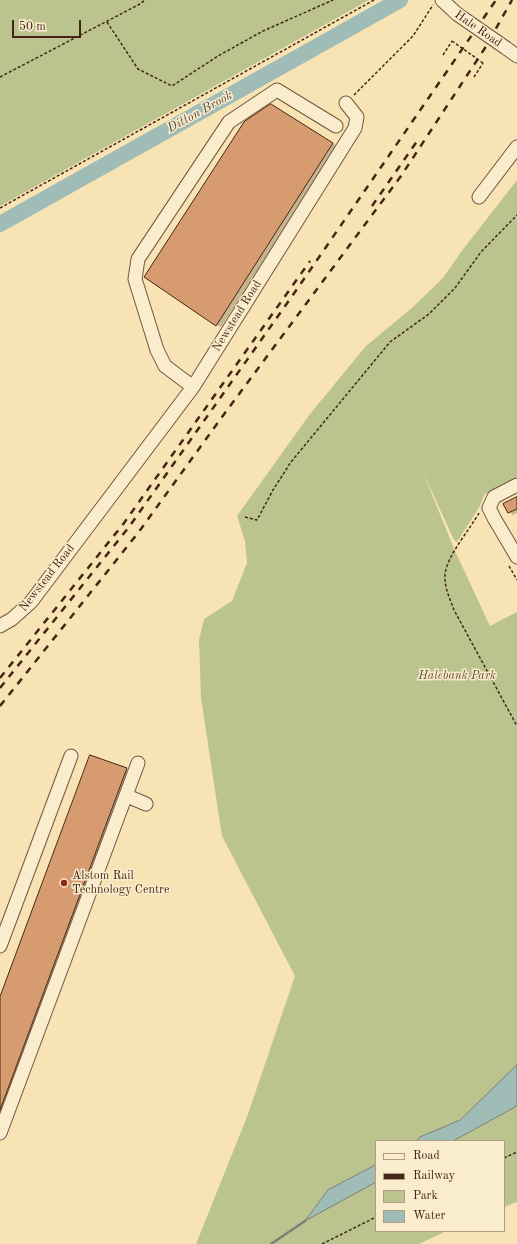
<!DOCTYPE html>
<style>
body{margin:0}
#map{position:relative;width:517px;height:1244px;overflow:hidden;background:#f7e3b4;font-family:"Old Standard TT",serif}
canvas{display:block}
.legend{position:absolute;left:375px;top:1140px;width:130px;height:92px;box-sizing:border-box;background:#faedce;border:1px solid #b29d84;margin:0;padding:5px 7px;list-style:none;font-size:12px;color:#452616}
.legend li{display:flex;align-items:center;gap:8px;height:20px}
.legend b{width:20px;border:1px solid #b29d84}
.scale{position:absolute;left:12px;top:20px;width:69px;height:18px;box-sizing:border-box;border:2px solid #452616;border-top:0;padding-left:5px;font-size:12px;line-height:14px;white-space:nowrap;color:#452616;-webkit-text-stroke:3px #faedce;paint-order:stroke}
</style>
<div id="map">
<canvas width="517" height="1244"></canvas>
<ul class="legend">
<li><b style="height:5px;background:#faedce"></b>Road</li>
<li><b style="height:5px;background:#452616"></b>Railway</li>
<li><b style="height:11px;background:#bbc48e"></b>Park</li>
<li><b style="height:11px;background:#a0bcb6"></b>Water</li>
</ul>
<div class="scale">50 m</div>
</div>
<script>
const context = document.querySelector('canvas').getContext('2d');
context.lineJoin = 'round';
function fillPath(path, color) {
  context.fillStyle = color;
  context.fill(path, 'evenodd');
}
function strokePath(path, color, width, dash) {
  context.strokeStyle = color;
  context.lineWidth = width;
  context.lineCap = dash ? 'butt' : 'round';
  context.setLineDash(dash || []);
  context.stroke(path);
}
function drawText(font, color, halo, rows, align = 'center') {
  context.font = font + ' "Old Standard TT",serif';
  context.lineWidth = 3;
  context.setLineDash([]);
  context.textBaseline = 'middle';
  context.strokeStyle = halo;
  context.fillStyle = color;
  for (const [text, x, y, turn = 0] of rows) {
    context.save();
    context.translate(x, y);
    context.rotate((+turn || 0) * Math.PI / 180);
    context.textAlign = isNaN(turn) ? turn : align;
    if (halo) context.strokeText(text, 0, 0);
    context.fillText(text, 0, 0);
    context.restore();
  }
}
fillPath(new Path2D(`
 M0 0H369L0 206Z
 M517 180V477L484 495 480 506 457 542 454 540 422 470 455 551 490 626 517 612V1202L504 1207V1141H376V1231H446L419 1244H196L247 1117 295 976 222 836 201 698 199 640 204 619 232 601 247 563 245 541 237 516 310 414 366 346 413 307 443 278 461 252Z`), '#bbc48e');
const water = new Path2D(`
 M517 1065V1106L453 1141H416L420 1137 460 1120Z
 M376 1165V1182L305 1221 328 1190Z`);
fillPath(water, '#a0bcb6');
strokePath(water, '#7c8076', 1);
fillPath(new Path2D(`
 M271 105 337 146 221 327 217 325Z
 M517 498V513L513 515 509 512Z
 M91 756 133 773 0 1130V1000Z`), '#0003');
strokePath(new Path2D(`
 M271 1244 305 1221`), '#7c8076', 2.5);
strokePath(new Path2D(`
 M0 224 400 0`), '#a0bcb6', 16);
const building = new Path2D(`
 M271 104 333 143 216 326 144 277 244 122Z
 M517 497V509L508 513 503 504Z
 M90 755 127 768 0 1110V997Z`);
fillPath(building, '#d79b70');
strokePath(building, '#452616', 1);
const minor = new Path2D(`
 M442 0 457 14
 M506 48 517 56
 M479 197 517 147
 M193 387 165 366 157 350 135 279 138 259 229 122 277 90 336 126
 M517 485 494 497 489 508 494 518 517 557
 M0 626 12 619 31 602 193 387 355 128 357 117 346 103
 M127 796 146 804
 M0 946 71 756
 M0 1133 138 763`);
strokePath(minor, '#72553e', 15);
strokePath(new Path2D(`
 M107 22 138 69 172 86 218 56 263 31 333 0
 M443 55 452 41
 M0 77 140 4 145 0
 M474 77 483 63
 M354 95 413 36 433 5
 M0 208 374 0
 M479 513C470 529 447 556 445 574 444 587 450 599 454 610L517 726
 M245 517 257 520 273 490 291 462 390 342 429 314 455 288 481 252 517 215
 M509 566 517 580
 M504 1158 517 1152
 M322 1244 376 1217`), '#452616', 1.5, [3, 2]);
strokePath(minor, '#faedce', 13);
strokePath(new Path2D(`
 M372 206 420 137
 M0 678 124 523 310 261
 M0 688 129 527 295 292 496 0
 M0 706 138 533 222 417 401 176 485 48 512 0`), '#452616', 2.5, [7, 7]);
const minorBridge = new Path2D(`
 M457 14 506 48`);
strokePath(minorBridge, '#72553e', 15, []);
strokePath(new Path2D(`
 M452 41 483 63`), '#452616', 1.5, [3, 2]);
strokePath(minorBridge, '#faedce', 13);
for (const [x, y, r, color] of [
 [64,883,4,"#8f2418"]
]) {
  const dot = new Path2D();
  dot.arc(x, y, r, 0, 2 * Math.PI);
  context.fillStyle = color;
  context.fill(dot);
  strokePath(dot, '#faedce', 1.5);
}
drawText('12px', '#452616', '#faedce', [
 ["Hale Road",478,29,35],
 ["Newstead Road",237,316,-58],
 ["Newstead Road",47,578,-52]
]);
drawText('italic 12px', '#624e34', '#faedce', [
 ["Halebank Park",457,676]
]);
drawText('12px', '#452616', '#faedce', [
 ["Alstom Rail",72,876],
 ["Technology Centre",72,890]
], 'left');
drawText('italic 13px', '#5c4c3e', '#faedce', [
 ["Ditton Brook",200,112,-29]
]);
</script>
